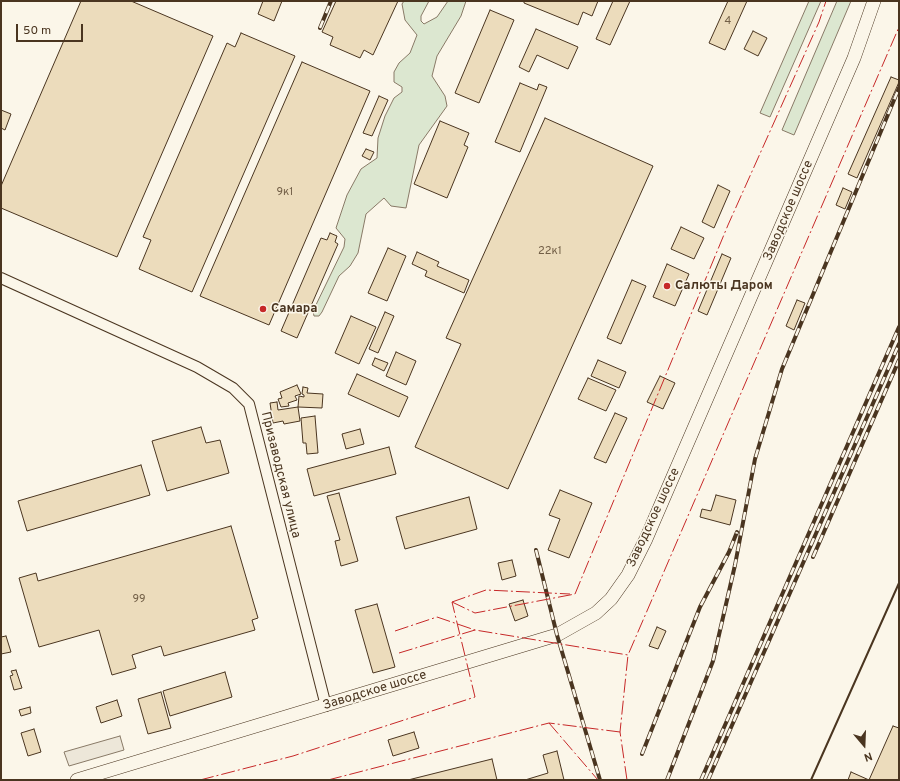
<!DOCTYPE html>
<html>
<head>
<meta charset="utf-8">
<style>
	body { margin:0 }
	#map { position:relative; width:900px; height:781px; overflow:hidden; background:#fbf6e9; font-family:Overpass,sans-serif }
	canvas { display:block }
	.frame { position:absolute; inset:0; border:2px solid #4a3520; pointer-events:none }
	.north { position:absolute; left:844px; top:725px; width:40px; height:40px; -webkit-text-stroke:3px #fbf6e9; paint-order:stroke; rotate:161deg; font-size:11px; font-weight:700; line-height:16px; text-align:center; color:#4a3520 }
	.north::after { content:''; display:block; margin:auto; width:14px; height:18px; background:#4a3520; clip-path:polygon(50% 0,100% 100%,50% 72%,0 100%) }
	.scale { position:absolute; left:16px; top:24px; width:67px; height:18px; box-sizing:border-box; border:2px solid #4a3520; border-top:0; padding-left:5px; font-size:12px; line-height:14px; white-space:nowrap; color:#4a3520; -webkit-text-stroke:3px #fbf6e9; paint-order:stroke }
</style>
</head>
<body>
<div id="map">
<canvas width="900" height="781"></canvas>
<div class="frame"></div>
<div class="north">N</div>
<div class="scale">50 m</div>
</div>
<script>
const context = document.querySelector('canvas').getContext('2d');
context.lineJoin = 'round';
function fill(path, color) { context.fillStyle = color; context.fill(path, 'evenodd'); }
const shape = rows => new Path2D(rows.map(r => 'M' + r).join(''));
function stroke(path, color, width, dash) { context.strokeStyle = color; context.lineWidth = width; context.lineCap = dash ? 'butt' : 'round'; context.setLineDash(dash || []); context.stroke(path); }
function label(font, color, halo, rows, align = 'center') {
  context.font = font + ' Overpass,sans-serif'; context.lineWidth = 3; context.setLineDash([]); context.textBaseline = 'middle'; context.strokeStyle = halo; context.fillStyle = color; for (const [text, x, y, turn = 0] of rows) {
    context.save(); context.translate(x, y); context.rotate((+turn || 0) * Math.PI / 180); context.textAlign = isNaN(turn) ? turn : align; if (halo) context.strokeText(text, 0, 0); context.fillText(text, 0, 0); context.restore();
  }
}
const green = shape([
	[404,1,429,1,421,16,421,21,424,24,437,17,448,1,466,1,461,16,437,56,432,76,445,96,447,106,419,145,406,208,391,206,384,198,366,214,358,253,350,266,339,276,322,312,319,316,314,316,313,311,344,247,345,239,336,228,347,195,361,169,377,158,378,138,385,116,394,98,402,92,402,87,394,82,394,72,399,63,410,53,417,35,405,20,402,4,404,1],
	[809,1,821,1,770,117,760,113,809,1],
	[837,1,851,1,794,135,782,130,837,1]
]);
fill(green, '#dce7d0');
stroke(green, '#887966', 1);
const parking = shape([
	[120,736,124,750,69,766,64,752,120,736]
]);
fill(parking, '#ede7d9');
stroke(parking, '#887966', 1);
const building = shape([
	[81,1,131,1,213,36,117,257,1,208,1,186,81,1],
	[263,1,282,1,274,21,258,14,263,1],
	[336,1,398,1,373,55,364,50,360,58,330,45,333,37,322,32,336,1],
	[524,1,598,1,592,16,583,12,578,25,524,3,524,1],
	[613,1,630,1,610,45,596,39,613,1],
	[728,1,747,1,725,50,709,43,728,1],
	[490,10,514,20,479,103,455,93,490,10],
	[536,29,578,47,568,69,537,55,529,72,519,67,536,29],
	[753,31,767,38,758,56,744,49,753,31],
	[241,33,295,56,192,292,139,269,151,240,143,237,227,43,235,47,241,33],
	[302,62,370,91,269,325,200,296,302,62],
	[891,77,899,80,899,82,857,178,848,174,891,77],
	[520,83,537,90,539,84,547,87,520,152,495,142,520,83],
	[379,96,388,100,372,136,363,133,379,96],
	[1,110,11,114,5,130,1,128,1,110],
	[545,118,653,166,508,489,415,447,461,344,446,338,545,118],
	[440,121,469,133,464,145,468,147,447,198,414,184,440,121],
	[366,149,374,152,370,160,362,156,366,149],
	[718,185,730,191,714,228,702,222,718,185],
	[843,188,852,192,845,209,836,205,843,188],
	[681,227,704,238,694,259,671,249,681,227],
	[330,233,337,236,335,242,338,244,297,338,281,331,321,238,327,240,330,233],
	[388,248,406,256,387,301,368,293,388,248],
	[417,252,439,262,437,266,469,280,464,293,425,276,427,271,412,264,417,252],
	[722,254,731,258,707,315,698,311,722,254],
	[667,264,689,274,675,306,653,297,667,264],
	[632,280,646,286,621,344,607,338,632,280],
	[797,300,805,303,794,330,786,326,797,300],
	[385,312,394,316,378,353,369,349,385,312],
	[351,316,376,327,359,364,335,353,351,316],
	[396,352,416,361,406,385,386,376,396,352],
	[375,358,388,363,384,371,372,365,375,358],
	[598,360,626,372,619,388,591,376,598,360],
	[357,374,408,397,399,417,348,394,357,374],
	[660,376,675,383,663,409,647,402,660,376],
	[588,378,616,390,606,411,578,399,588,378],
	[297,385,301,394,295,396,297,400,288,403,289,406,281,407,278,399,282,398,280,392,297,385],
	[303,387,308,388,307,393,323,394,322,408,298,407,299,396,304,397,304,395,302,394,303,387],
	[277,402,278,410,298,407,300,421,284,424,283,421,273,423,270,403,277,402],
	[615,413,627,418,606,463,594,458,615,413],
	[315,416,318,453,307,454,306,443,303,443,301,418,315,416],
	[201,427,206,443,220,440,229,473,167,491,152,441,201,427],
	[360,429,364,444,346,449,342,434,360,429],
	[389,447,396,474,314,496,307,469,389,447],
	[141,465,150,495,27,531,18,501,141,465],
	[560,490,592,503,569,558,548,550,560,519,549,515,560,490],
	[339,493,358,561,341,566,335,541,340,540,327,496,339,493],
	[716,495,736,500,730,525,700,517,702,509,711,511,716,495],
	[469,497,477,529,405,549,396,517,469,497],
	[231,526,258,618,252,620,255,630,164,656,161,646,132,655,136,668,112,675,99,630,39,647,19,578,36,573,38,581,231,526],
	[512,560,516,576,502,580,498,563,512,560],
	[523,600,528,616,515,621,509,604,523,600],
	[377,604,395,667,373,673,355,610,377,604],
	[657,627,666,631,658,649,649,646,657,627],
	[6,636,11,652,1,654,1,637,6,636],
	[16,670,22,688,14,690,10,676,13,675,11,671,16,670],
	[225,672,232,697,170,716,163,691,225,672],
	[161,692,171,728,148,734,138,699,161,692],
	[117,700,122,716,101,723,96,707,117,700],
	[30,707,31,713,21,716,19,710,30,707],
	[893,726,899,728,899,780,869,780,893,726],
	[34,729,41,752,28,756,21,733,34,729],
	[414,732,419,748,393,756,388,740,414,732],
	[557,751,564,780,525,780,548,773,543,755,557,751],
	[492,759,497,780,408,780,492,759],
	[851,772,869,780,848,780,851,772]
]);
fill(building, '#ecdcbc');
stroke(building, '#4a3520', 1);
const minor = shape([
	[1,278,197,367,233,388,249,404,326,706]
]);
const major = shape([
	[77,780,557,635,596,613,611,599,628,575,646,539,854,58,874,1]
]);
stroke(minor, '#4a3520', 12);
stroke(major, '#4a3520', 14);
stroke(minor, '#fbf6e9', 10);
stroke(major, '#fbf6e9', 13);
const rail = shape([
	[320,28,331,1],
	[536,550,557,635,600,780],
	[813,557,899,360],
	[642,754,700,607,729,552,737,532],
	[667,780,713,661,735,565,755,459,782,369,899,88],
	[701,780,899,327],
	[708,780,899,344]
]);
stroke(rail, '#4a3520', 4);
stroke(rail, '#fbf6e9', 2.5, [8]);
stroke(shape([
	[811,780,899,583]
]), '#4a3520', 2);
stroke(shape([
	[575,594,728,225,819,22,826,1],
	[452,602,475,613,575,594],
	[452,602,486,590,570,594],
	[395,631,437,617,475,630,628,655,899,27],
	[399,653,475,630],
	[549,723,598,780],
	[200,780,293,756,475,697,452,602],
	[328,780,549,723,620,732],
	[627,780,620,732,628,655]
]), '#c62828', 1, [14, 3, 2, 3]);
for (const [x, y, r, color] of [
	[667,286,4,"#c62828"],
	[263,309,4,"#c62828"]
]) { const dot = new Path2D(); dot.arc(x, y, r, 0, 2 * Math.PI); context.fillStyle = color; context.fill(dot); stroke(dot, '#fbf6e9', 1.5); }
label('11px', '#725f47', null, [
	["4",728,22],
	["9к1",285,193],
	["22к1",550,252],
	["99",139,600]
]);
label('13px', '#4a3520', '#fbf6e9', [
	["Заводское шоссе",789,211,-67],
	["Призаводская улица",280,475,76],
	["Заводское шоссе",654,518,-65],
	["Заводское шоссе",375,691,-17]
]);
label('bold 13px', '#4a3520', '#fbf6e9', [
	["Салюты Даром",675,286],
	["Самара",271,309]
], 'left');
</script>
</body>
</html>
